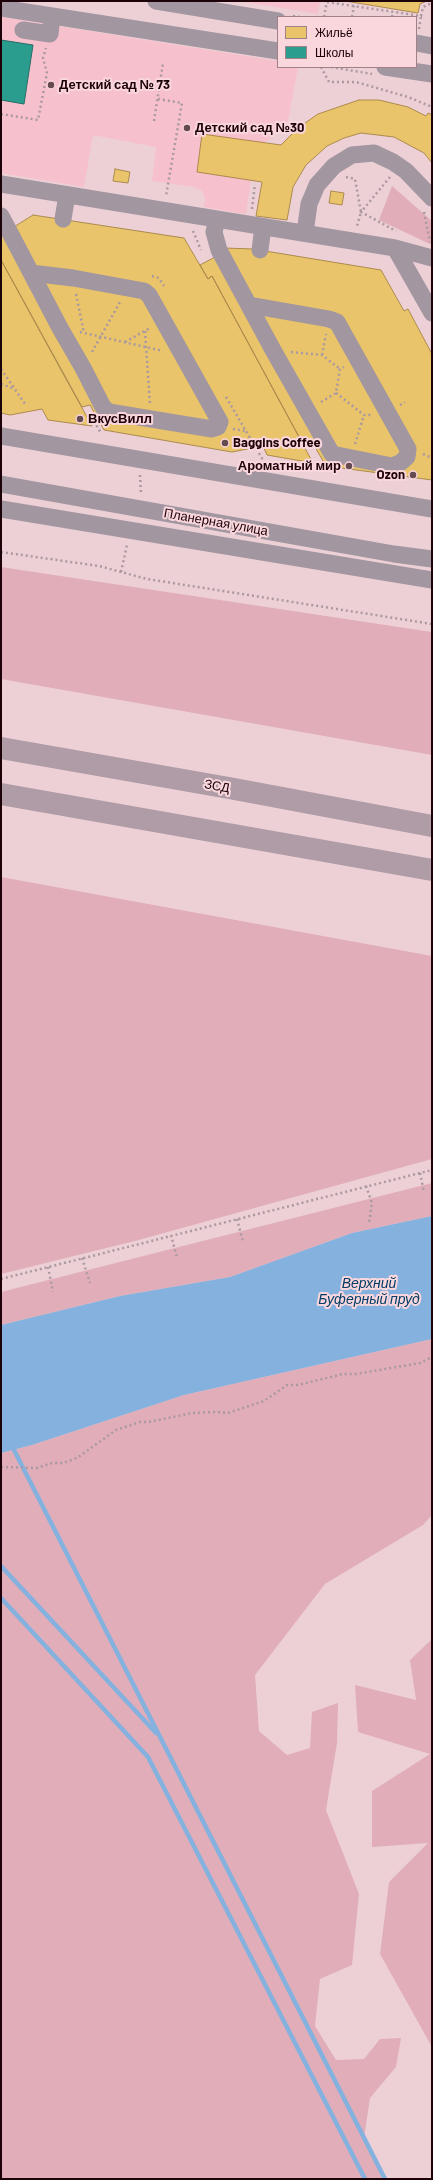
<!DOCTYPE html>
<html>
<head>
<meta charset="utf-8">
<style>
	body { margin:0 }
	#map { position:relative; width:433px; height:2180px; overflow:hidden; background:#edd0d6; font-family:Barlow,sans-serif }
	canvas { display:block }
	.frame { position:absolute; inset:0; border:2px solid #1c0208; pointer-events:none }
	.legend { position:absolute; left:277px; top:16px; width:140px; height:52px; box-sizing:border-box; background:#fad6dd; border:1px solid #a18188; margin:0; padding:5px 7px; list-style:none; font-size:12px; color:#1c0208 }
	.legend li { display:flex; align-items:center; gap:8px; height:20px }
	.legend b { width:20px; border:1px solid #a18188 }
</style>
</head>
<body>
<div id="map">
<canvas width="433" height="2180"></canvas>
<div class="frame"></div>
<ul class="legend">
<li><b style="height:11px;background:#e9c46a"></b>Жильё</li>
<li><b style="height:11px;background:#2a9d8f"></b>Школы</li>
</ul>
</div>
<script>
const context = document.querySelector('canvas').getContext('2d');
context.lineJoin = 'round';
function fill(path, color) { context.fillStyle = color; context.fill(path, 'evenodd'); }
const shape = rows => new Path2D(rows.map(r => 'M' + r).join(''));
function stroke(path, color, width, dash) { context.strokeStyle = color; context.lineWidth = width; context.lineCap = dash ? 'butt' : 'round'; context.setLineDash(dash || []); context.stroke(path); }
function label(font, color, halo, rows, align = 'center') {
  context.font = font + ' Barlow,sans-serif'; context.lineWidth = 4; context.setLineDash([]); context.textBaseline = 'middle'; context.strokeStyle = halo; context.fillStyle = color; for (const [text, x, y, turn = 0] of rows) {
    context.save(); context.translate(x, y); context.rotate((+turn || 0) * Math.PI / 180); context.textAlign = isNaN(turn) ? turn : align; if (halo) context.strokeText(text, 0, 0); context.fillText(text, 0, 0); context.restore();
  }
}
fill(shape([
	[239,1,320,1,318,14],
	[1,17,278,61,278,67,298,67,288,121,265,143,251,180,246,214,204,207,205,198,202,191,194,187,152,181,156,147,93,135,84,187,1,173]
]), '#f6c0cc');
fill(shape([
	[392,186,432,221,432,245,379,220],
	[1,567,432,632,432,755,1,679],
	[1,877,432,956,432,1159,135,1241,1,1274],
	[432,1183,432,1216,352,1233,230,1277,120,1296,1,1325,1,1292],
	[432,1339,432,1515,423,1525,325,1584,255,1675,259,1731,287,1755,310,1748,312,1712,338,1703,337,1743,326,1810,359,1894,352,1965,320,1979,315,2026,336,2060,364,2059,380,2039,401,2038,396,2067,370,2098,364,2138,383,2179,1,2179,1,1453,32,1445,184,1395],
	[432,1639,432,2047,380,1954,389,1882,428,1843,372,1847,372,1791,430,1754,358,1732,355,1685,416,1700,410,1660]
]), '#e1adb9');
fill(shape([
	[432,1216,432,1339,184,1395,32,1445,1,1453,1,1325,120,1296,230,1277,352,1233]
]), '#84b1de');
const homes = shape([
	[345,1,427,1,420,4,418,13,345,1],
	[359,100,379,100,408,107,426,116,428,113,432,115,432,163,424,153,394,137,361,133,344,138,327,146,306,165,293,187,287,220,256,216,262,182,197,172,202,134,281,145,298,128,318,114,359,100],
	[115,169,130,172,128,183,113,181,115,169],
	[331,191,344,193,342,205,329,203,331,191],
	[33,215,184,238,208,279,212,276,313,463,267,455,263,446,232,452,104,430,90,405,82,407,1,260,1,235,33,215],
	[224,248,253,249,381,270,404,311,408,309,432,354,432,480,326,466,312,442,304,446,212,276,208,279,200,265,215,257,224,248],
	[1,260,66,379,92,426,48,420,42,409,10,415,1,413,1,260]
]);
fill(homes, '#e9c46a');
stroke(homes, '#ac8a4d', 1);
const schools = shape([
	[1,40,33,45,24,104,1,100,1,40]
]);
fill(schools, '#2a9d8f');
stroke(schools, '#266e66', 1);
stroke(shape([
	[14,1450,385,2179],
	[1,1566,156,1733],
	[1,1598,148,1757,365,2179]
]), '#84b1de', 4.5);
stroke(shape([
	[327,2,421,16,423,7,432,3],
	[293,16,300,17],
	[324,17,327,1],
	[352,17,354,6],
	[392,17,393,12],
	[419,29,421,16],
	[321,67,329,82,356,82,408,97,432,107],
	[331,67,372,74],
	[158,99,182,103,166,196],
	[1,114,38,120,47,73,43,58,46,48],
	[154,121,163,63],
	[346,177,355,179,361,212,357,226],
	[390,177,361,212,396,231],
	[252,209,255,184],
	[424,212,430,242],
	[193,231,201,250],
	[152,276,159,278,164,286],
	[76,294,84,333],
	[145,331,150,404],
	[80,332,163,351],
	[125,342,150,328],
	[92,352,120,302],
	[291,352,322,355,340,369],
	[322,355,326,334],
	[1,369,25,404],
	[1,384,15,389],
	[336,393,364,415,372,415],
	[226,397,263,460],
	[321,402,336,393,340,369,344,367],
	[400,405,405,402],
	[94,421,101,433],
	[233,429,245,431],
	[355,444,364,415],
	[423,454,432,458],
	[140,475,141,494],
	[1,552,99,566,147,579,432,624],
	[121,572,127,545],
	[420,1173,424,1192],
	[366,1186,372,1203,369,1223],
	[237,1219,243,1242],
	[171,1235,177,1258],
	[82,1258,90,1283],
	[48,1267,53,1292],
	[1,1279,432,1170],
	[1,1467,37,1468,52,1463,63,1463,77,1458,116,1430,140,1422,149,1422,192,1413,217,1412,228,1413,264,1401,287,1385,298,1385,343,1374,356,1374,420,1363,432,1357]
]), '#aa99a0', 2.5, [2, 3]);
stroke(shape([
	[156,1,278,21],
	[1,8,278,51],
	[23,30,50,34,52,16],
	[416,43,432,46],
	[385,67,432,74],
	[1,184,395,248,432,258],
	[1,216,8,229,60,328,83,368,103,407,109,412,151,419,212,429,218,427,220,422,149,295,144,291,73,278,31,273],
	[63,219,67,195],
	[217,219,214,232,219,250,273,350,332,454,392,466,400,463,407,457,408,449,337,322,329,319,249,305],
	[305,233,309,204,317,185,334,166,352,155,374,153,393,162,406,171,432,198],
	[395,248,432,313],
	[260,250,263,227],
	[1,436,432,509],
	[1,484,394,554,432,559],
	[1,509,432,580]
]), '#a296a0', 17);
stroke(shape([
	[1,748,229,788,432,826],
	[1,794,432,870]
]), '#af9ca6', 22);
for (const [x, y, r, color] of [
	[51,85,4,"#654a50"],
	[187,128,4,"#654a50"],
	[80,419,4,"#654a50"],
	[225,443,4,"#654a50"],
	[349,466,4,"#654a50"],
	[413,475,4,"#654a50"]
]) { const dot = new Path2D(); dot.arc(x, y, r, 0, 2 * Math.PI); context.fillStyle = color; context.fill(dot); stroke(dot, '#fad6dd', 1.5); }
label('bold 13px', '#1c0208', '#fad6dd', [
	["Детский сад № 73",59,85],
	["Детский сад №30",195,128],
	["ВкусВилл",88,419],
	["Baggins Coffee",233,443],
	["Ароматный мир",341,466,"right"],
	["Ozon",405,475,"right"]
], 'left');
label('13px', '#1c0208', '#fad6dd', [
	["Планерная улица",216,522,10],
	["ЗСД",217,786,10]
]);
label('italic 14px', '#003d65', '#fad6dd', [
	["Верхний",369,1283],
	["Буферный пруд",369,1299]
]);
</script>
</body>
</html>
